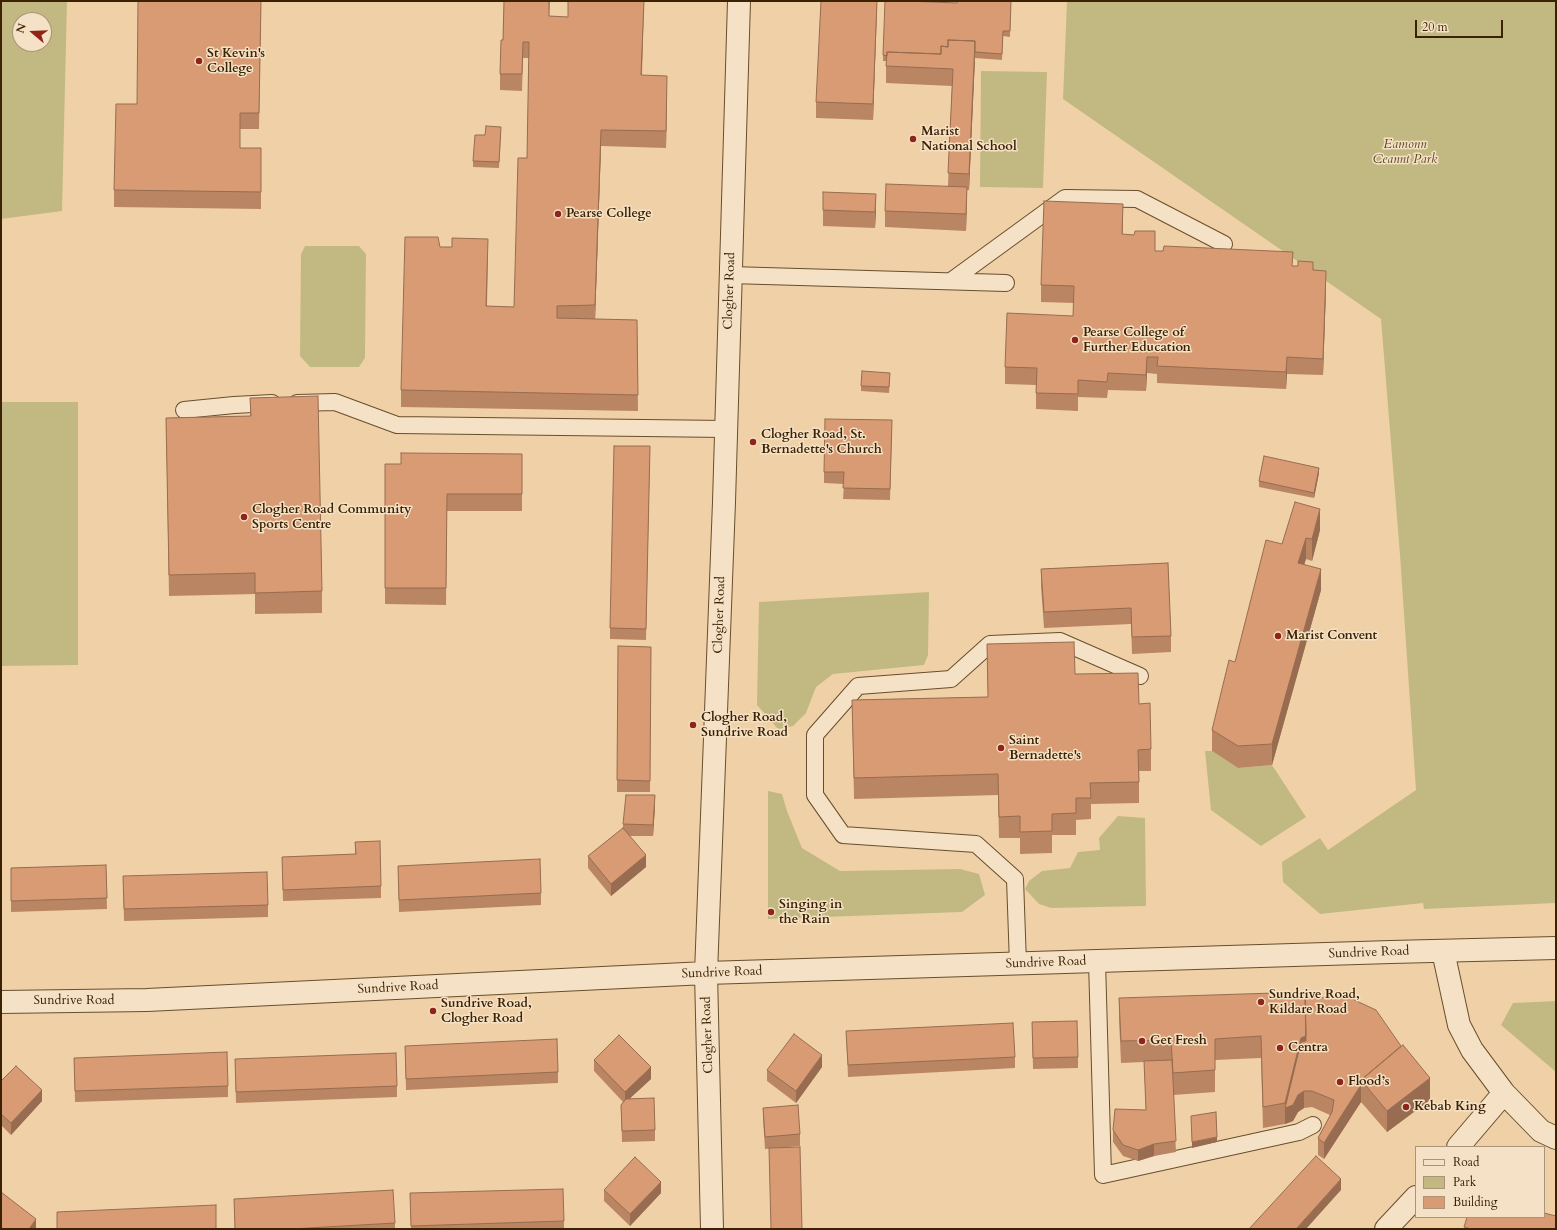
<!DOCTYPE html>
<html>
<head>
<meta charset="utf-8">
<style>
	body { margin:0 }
	#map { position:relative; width:1557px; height:1230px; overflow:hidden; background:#f0d1a7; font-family:Cardo,serif }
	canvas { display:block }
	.frame { position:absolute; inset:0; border:2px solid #3b2203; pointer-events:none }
	.legend { position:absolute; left:1415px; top:1146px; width:130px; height:72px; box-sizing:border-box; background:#f5e1c6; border:1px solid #ab9578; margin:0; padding:5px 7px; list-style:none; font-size:12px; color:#3b2203 }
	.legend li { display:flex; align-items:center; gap:8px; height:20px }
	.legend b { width:20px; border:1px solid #ab9578 }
	.north { position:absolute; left:12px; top:12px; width:40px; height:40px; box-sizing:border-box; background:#f5e1c6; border:1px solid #ab9578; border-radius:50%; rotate:289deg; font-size:11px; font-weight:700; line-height:16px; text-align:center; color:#3b2203 }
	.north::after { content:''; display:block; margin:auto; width:14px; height:18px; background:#8f2418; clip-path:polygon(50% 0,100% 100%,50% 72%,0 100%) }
	.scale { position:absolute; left:1415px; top:20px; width:88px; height:18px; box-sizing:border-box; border:2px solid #3b2203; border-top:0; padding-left:5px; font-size:12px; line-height:14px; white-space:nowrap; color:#3b2203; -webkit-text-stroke:3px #f5e1c6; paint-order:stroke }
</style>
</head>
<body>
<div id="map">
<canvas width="1557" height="1230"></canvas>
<div class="frame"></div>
<ul class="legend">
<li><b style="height:5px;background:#f5e1c6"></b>Road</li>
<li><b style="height:11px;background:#c2b982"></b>Park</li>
<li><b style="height:11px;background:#d89b73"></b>Building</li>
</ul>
<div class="north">N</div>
<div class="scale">20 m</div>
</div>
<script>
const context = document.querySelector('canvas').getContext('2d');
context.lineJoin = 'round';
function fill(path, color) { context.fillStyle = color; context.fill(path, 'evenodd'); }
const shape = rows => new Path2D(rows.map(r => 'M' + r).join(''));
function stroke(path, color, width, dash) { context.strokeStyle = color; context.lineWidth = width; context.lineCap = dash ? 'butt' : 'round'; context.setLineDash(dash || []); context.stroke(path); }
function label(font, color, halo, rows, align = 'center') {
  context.font = font + ' Cardo,serif'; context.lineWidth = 3; context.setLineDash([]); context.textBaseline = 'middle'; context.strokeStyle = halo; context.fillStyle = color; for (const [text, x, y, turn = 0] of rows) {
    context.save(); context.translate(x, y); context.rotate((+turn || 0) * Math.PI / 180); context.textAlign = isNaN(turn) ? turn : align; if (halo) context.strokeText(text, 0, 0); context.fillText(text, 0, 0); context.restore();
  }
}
fill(shape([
	[1,1,67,1,62,211,1,219],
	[20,20,44,20,44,44,20,44],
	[1067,1,1556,1,1556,903,1424,909,1423,903,1320,914,1283,882,1282,862,1320,838,1328,850,1416,790,1400,555,1381,319,1063,99],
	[981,71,1047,72,1043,188,980,187],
	[305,246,359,246,366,254,365,358,359,367,310,367,300,356,301,254],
	[1,402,78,402,78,665,1,666],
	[929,592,928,655,924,665,833,674,816,687,806,713,793,726,778,729,757,705,759,602],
	[1205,751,1212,751,1238,768,1272,765,1306,817,1261,846,1211,810],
	[768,791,782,794,787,811,802,848,840,871,960,869,979,874,985,895,962,912,768,919],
	[1118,816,1145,818,1146,906,1051,908,1039,904,1025,889,1029,881,1042,871,1070,868,1078,852,1100,850,1099,838],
	[1556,1001,1556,1072,1501,1025,1513,1003]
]), '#c2b982');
const service = shape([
	[730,275,1006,283],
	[951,281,1065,198,1137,199,1224,244],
	[297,403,335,402,397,425,726,429],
	[184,410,234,405,272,403],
	[1097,961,1103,1175,1299,1132,1313,1125],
	[1018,964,1015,879,976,844,843,835,815,795,815,735,858,686,951,679,990,644,1060,641,1140,676]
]);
const minor = shape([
	[1443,951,1459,1025,1472,1050,1504,1093,1541,1131,1556,1138],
	[1458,1147,1504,1093],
	[1386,1229,1416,1197]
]);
const tertiary = shape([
	[1,1002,147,1000,706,973,1391,952,1556,948],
	[712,1229,706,973,724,502,739,1]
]);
stroke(service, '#684e2c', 18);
stroke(minor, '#684e2c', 24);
stroke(tertiary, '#684e2c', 24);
stroke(service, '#f5e1c6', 16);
stroke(minor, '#f5e1c6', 22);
stroke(tertiary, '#f5e1c6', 22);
fill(shape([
	[261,1,259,129,240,129,240,148,261,148,261,209,114,207,114,190,137,104],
	[504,1,550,1,549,16,568,17,568,1,644,1,642,75,667,92,666,148,601,146,595,319,637,320,638,411,401,407,401,390,440,247,488,256,487,306,514,307,527,158,529,58,523,58,522,91,500,90,500,74,503,40],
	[877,1,873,120,816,118,816,102],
	[1011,1,1010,37,1003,36,1002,60,975,58,969,190,967,190,966,231,885,227,885,211,948,186,952,86,886,83,886,61,883,61,883,55,957,3],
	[501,133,499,168,473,167,473,161,485,135],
	[823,210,876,210,875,228,823,226],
	[1123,220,1122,234,1155,251,1293,266,1313,270,1326,288,1323,375,1287,374,1286,389,1157,383,1157,374,1147,373,1146,391,1108,390,1107,398,1078,397,1078,411,1036,409,1036,385,1005,384,1005,367,1073,316,1074,303,1041,302,1041,285],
	[890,379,889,393,861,391,861,386],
	[250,398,322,591,322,613,255,614,255,594,169,596,166,418,250,416],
	[892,431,890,500,843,499,844,484,824,483,824,472],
	[650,446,646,640,610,639,610,628],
	[522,454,522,511,447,511,446,605,385,604,385,464,401,464],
	[1319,473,1314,498,1259,487,1259,481],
	[1320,530,1312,561,1306,559,1304,564,1321,590,1272,765,1238,768,1212,751,1212,730,1235,662,1282,544],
	[1168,563,1171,636,1171,652,1132,654,1131,624,1044,628,1041,586,1041,569],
	[987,644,1075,674,1139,704,1151,749,1151,771,1139,771,1139,803,1091,804,1091,819,1076,820,1076,835,1052,835,1052,853,1020,854,1020,838,999,838,998,795,854,799,852,700,988,697],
	[618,646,651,647,650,792,617,792],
	[655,806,653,836,630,836,646,867,611,896,588,868,588,856,623,828,623,824],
	[355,842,381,886,381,898,283,901,282,857,355,854],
	[106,865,107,909,11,912,11,868],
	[398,866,541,893,541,905,399,912],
	[123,876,268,905,268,917,124,921],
	[1305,997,1430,1100,1387,1132,1361,1102,1324,1159,1318,1155,1318,1138,1330,1115,1312,1107,1304,1108,1298,1112,1293,1121,1285,1124,1263,1128,1261,1058,1215,1060,1215,1092,1173,1095,1176,1152,1154,1156,1138,1161,1123,1156,1113,1142,1113,1130,1146,1110,1144,1062,1121,1063,1119,1019,1119,998],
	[1032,1022,1078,1057,1078,1068,1033,1069],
	[846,1031,1015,1057,1015,1068,848,1077],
	[405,1046,558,1072,558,1083,406,1090],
	[74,1058,228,1086,228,1097,75,1102],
	[235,1059,397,1086,397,1097,236,1103],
	[594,1060,651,1079,630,1098,655,1130,655,1141,622,1142,621,1105,623,1102,594,1071],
	[822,1067,796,1103,767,1081,767,1070],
	[1,1081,42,1101,11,1135,1,1125],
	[763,1108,800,1134,800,1146,765,1149,763,1119],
	[604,1190,661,1193,630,1226,604,1201],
	[410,1193,564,1221,564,1229,411,1229],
	[234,1199,395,1223,395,1229,235,1229]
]), '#ba8563');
fill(shape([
	[644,1,641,91,641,75],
	[877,1,877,9,873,120,873,104],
	[975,41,975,58,969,190,969,174],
	[667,76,667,92,666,148,666,131],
	[601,130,601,146,595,322,595,305],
	[967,187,967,203,966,231,966,214],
	[876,194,876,210,875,228,875,212],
	[1123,204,1123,220,1122,251,1122,234],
	[1326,271,1326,288,1323,375,1323,359],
	[1147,357,1147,373,1146,391,1146,375],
	[1287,357,1287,374,1286,389,1286,372],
	[1319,468,1319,473,1314,498,1314,493],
	[1320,509,1320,530,1312,561,1312,539],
	[1306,538,1306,559,1298,584,1298,563],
	[1321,569,1321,590,1272,765,1272,744],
	[655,795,655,806,653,836,653,825],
	[646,855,646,867,611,896,611,884],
	[1306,1036,1306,1057,1298,1095,1304,1091,1304,1108,1298,1112,1293,1121,1285,1124,1285,1103,1301,1038],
	[822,1055,822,1067,796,1103,796,1091],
	[651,1067,651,1079,625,1103,625,1092],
	[1430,1078,1430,1100,1387,1132,1387,1111],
	[1361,1085,1361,1102,1324,1159,1324,1143],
	[42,1090,42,1101,11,1135,11,1123],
	[1217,1137,1217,1142,1192,1148,1192,1142],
	[1154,1144,1154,1156,1138,1161,1138,1150],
	[1341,1179,1341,1190,1306,1229,1296,1229],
	[661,1182,661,1193,630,1226,630,1214],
	[36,1219,36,1229,29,1229]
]), '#976c50');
const building = shape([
	[138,1,261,1,259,113,240,113,240,148,261,148,261,192,114,190,116,104,137,104,138,1],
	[504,1,549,1,549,16,568,17,568,1,644,1,641,75,667,76,666,131,601,130,595,305,557,306,557,318,637,320,638,395,401,390,405,237,438,237,440,247,452,247,452,238,488,239,486,306,514,307,518,158,527,158,529,42,523,42,522,74,500,74,501,40,503,40,504,1],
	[821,1,877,1,873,104,816,102,821,1],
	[885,1,907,1,957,3,957,1,1011,1,1010,31,1003,31,1002,54,975,52,975,41,948,40,948,47,941,46,941,54,887,52,887,56,883,55,885,1],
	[948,40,975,41,969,174,948,173,953,69,886,66,887,52,941,54,941,46,948,47,948,40],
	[486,126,501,127,499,162,473,161,475,135,485,135,486,126],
	[886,184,967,187,966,214,885,211,886,184],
	[823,192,876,194,875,212,823,210,823,192],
	[1044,201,1123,204,1122,234,1134,235,1135,231,1155,231,1155,251,1163,251,1164,246,1293,252,1292,266,1298,266,1298,261,1313,262,1313,270,1326,271,1323,359,1287,357,1286,372,1157,366,1158,357,1147,357,1146,375,1108,373,1107,382,1078,380,1078,394,1036,393,1037,368,1005,367,1007,313,1073,316,1074,286,1041,285,1044,201],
	[862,371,890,373,889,387,861,386,862,371],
	[318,396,322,591,255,593,255,573,169,575,166,418,251,416,250,398,318,396],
	[825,419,892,420,890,489,843,488,844,472,824,472,825,419],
	[614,446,650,446,646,629,610,628,614,446],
	[401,453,522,454,522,494,447,494,446,588,385,588,385,464,401,464,401,453],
	[1264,456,1319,468,1314,493,1259,481,1264,456],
	[1295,502,1320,509,1312,539,1306,538,1298,563,1321,569,1272,744,1238,746,1212,730,1229,660,1235,662,1266,540,1282,544,1295,502],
	[1168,563,1171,636,1132,637,1131,608,1044,612,1041,569,1168,563],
	[1074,642,1075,674,1138,673,1139,704,1150,703,1151,749,1138,750,1139,782,1090,783,1091,798,1076,798,1076,813,1052,814,1052,831,1020,832,1020,816,999,817,998,774,854,778,852,700,988,697,987,644,1074,642],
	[618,646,651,647,650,781,617,780,618,646],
	[626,795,655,795,653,825,623,824,626,795],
	[623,828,646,855,611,884,588,856,623,828],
	[380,841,381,886,283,890,282,857,356,854,355,842,380,841],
	[540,859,541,893,399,900,398,866,540,859],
	[106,865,107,898,11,901,11,868,106,865],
	[267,872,268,905,124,909,123,876,267,872],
	[1305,992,1306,1036,1301,1038,1285,1103,1263,1107,1261,1036,1215,1039,1215,1070,1173,1073,1171,1040,1121,1041,1119,998,1305,992],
	[1305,997,1350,998,1376,1010,1401,1046,1361,1080,1361,1085,1324,1143,1318,1138,1332,1112,1334,1100,1312,1091,1304,1091,1298,1095,1293,1105,1285,1108,1301,1042,1306,1041,1305,997],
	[1077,1021,1078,1057,1033,1058,1032,1022,1077,1021],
	[1013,1023,1015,1057,848,1065,846,1031,1013,1023],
	[794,1034,822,1055,796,1091,767,1070,794,1034],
	[619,1035,651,1067,625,1092,594,1060,619,1035],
	[557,1039,558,1072,406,1079,405,1046,557,1039],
	[1403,1045,1430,1078,1387,1111,1361,1080,1403,1045],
	[227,1052,228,1086,75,1091,74,1058,227,1052],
	[396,1053,397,1086,236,1092,235,1059,396,1053],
	[1172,1060,1176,1141,1154,1144,1138,1150,1123,1145,1113,1130,1115,1109,1146,1110,1144,1061,1172,1060],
	[16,1066,42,1090,11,1123,1,1114,1,1081,16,1066],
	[654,1098,655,1130,622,1131,621,1105,626,1099,654,1098],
	[798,1105,800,1134,765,1137,763,1108,798,1105],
	[1216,1112,1217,1137,1192,1142,1191,1116,1216,1112],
	[800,1147,802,1229,771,1229,769,1148,800,1147],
	[1316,1156,1341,1179,1296,1229,1249,1229,1316,1156],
	[635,1157,661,1182,630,1214,604,1190,635,1157],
	[563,1189,564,1221,411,1226,410,1193,563,1189],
	[393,1190,395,1223,291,1229,235,1229,234,1199,393,1190],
	[1,1192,36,1219,29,1229,1,1229,1,1192],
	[216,1205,216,1229,57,1229,57,1212,216,1205],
	[1544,1213,1556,1216,1556,1229,1471,1229,1464,1227,1467,1217,1544,1217,1544,1213]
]);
fill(building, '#d89b73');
stroke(building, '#976c50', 1);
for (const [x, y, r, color] of [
	[199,61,4,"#8f2418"],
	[913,139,4,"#8f2418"],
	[558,214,4,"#8f2418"],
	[1075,340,4,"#8f2418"],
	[753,442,4,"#8f2418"],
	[244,517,4,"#8f2418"],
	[1278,636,4,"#8f2418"],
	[693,725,4,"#8f2418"],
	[1001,748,4,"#8f2418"],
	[771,912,4,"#8f2418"],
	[1261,1002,4,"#8f2418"],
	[433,1011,4,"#8f2418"],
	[1142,1041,4,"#8f2418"],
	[1280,1048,4,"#8f2418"],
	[1340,1082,4,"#8f2418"],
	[1406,1107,4,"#8f2418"]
]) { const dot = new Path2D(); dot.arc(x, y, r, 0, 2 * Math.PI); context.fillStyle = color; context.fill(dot); stroke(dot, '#f5e1c6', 1.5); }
label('bold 13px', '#3b2203', '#f5e1c6', [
	["St Kevin's",207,54],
	["College",207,69],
	["Marist",921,132],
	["National School",921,147],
	["Pearse College",566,214],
	["Pearse College of",1083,333],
	["Further Education",1083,348],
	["Clogher Road, St.",761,435],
	["Bernadette's Church",761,450],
	["Clogher Road Community",252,510],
	["Sports Centre",252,525],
	["Marist Convent",1286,636],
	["Clogher Road,",701,718],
	["Sundrive Road",701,733],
	["Saint",1009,741],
	["Bernadette's",1009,756],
	["Singing in",779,905],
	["the Rain",779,920],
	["Sundrive Road,",1269,995],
	["Kildare Road",1269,1010],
	["Sundrive Road,",441,1004],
	["Clogher Road",441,1019],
	["Get Fresh",1150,1041],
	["Centra",1288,1048],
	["Flood’s",1348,1082],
	["Kebab King",1414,1107]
], 'left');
label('italic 13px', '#5d4823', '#f5e1c6', [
	["Eamonn",1405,145],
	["Ceannt Park",1405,160]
]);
label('13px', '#3b2203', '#f5e1c6', [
	["Clogher Road",730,291,-88],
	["Clogher Road",720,615,-88],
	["Sundrive Road",1369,953,-2],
	["Sundrive Road",1046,963,-2],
	["Sundrive Road",722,973,-2],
	["Sundrive Road",398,988,-3],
	["Sundrive Road",74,1001],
	["Clogher Road",708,1035,-92]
]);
</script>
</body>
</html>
